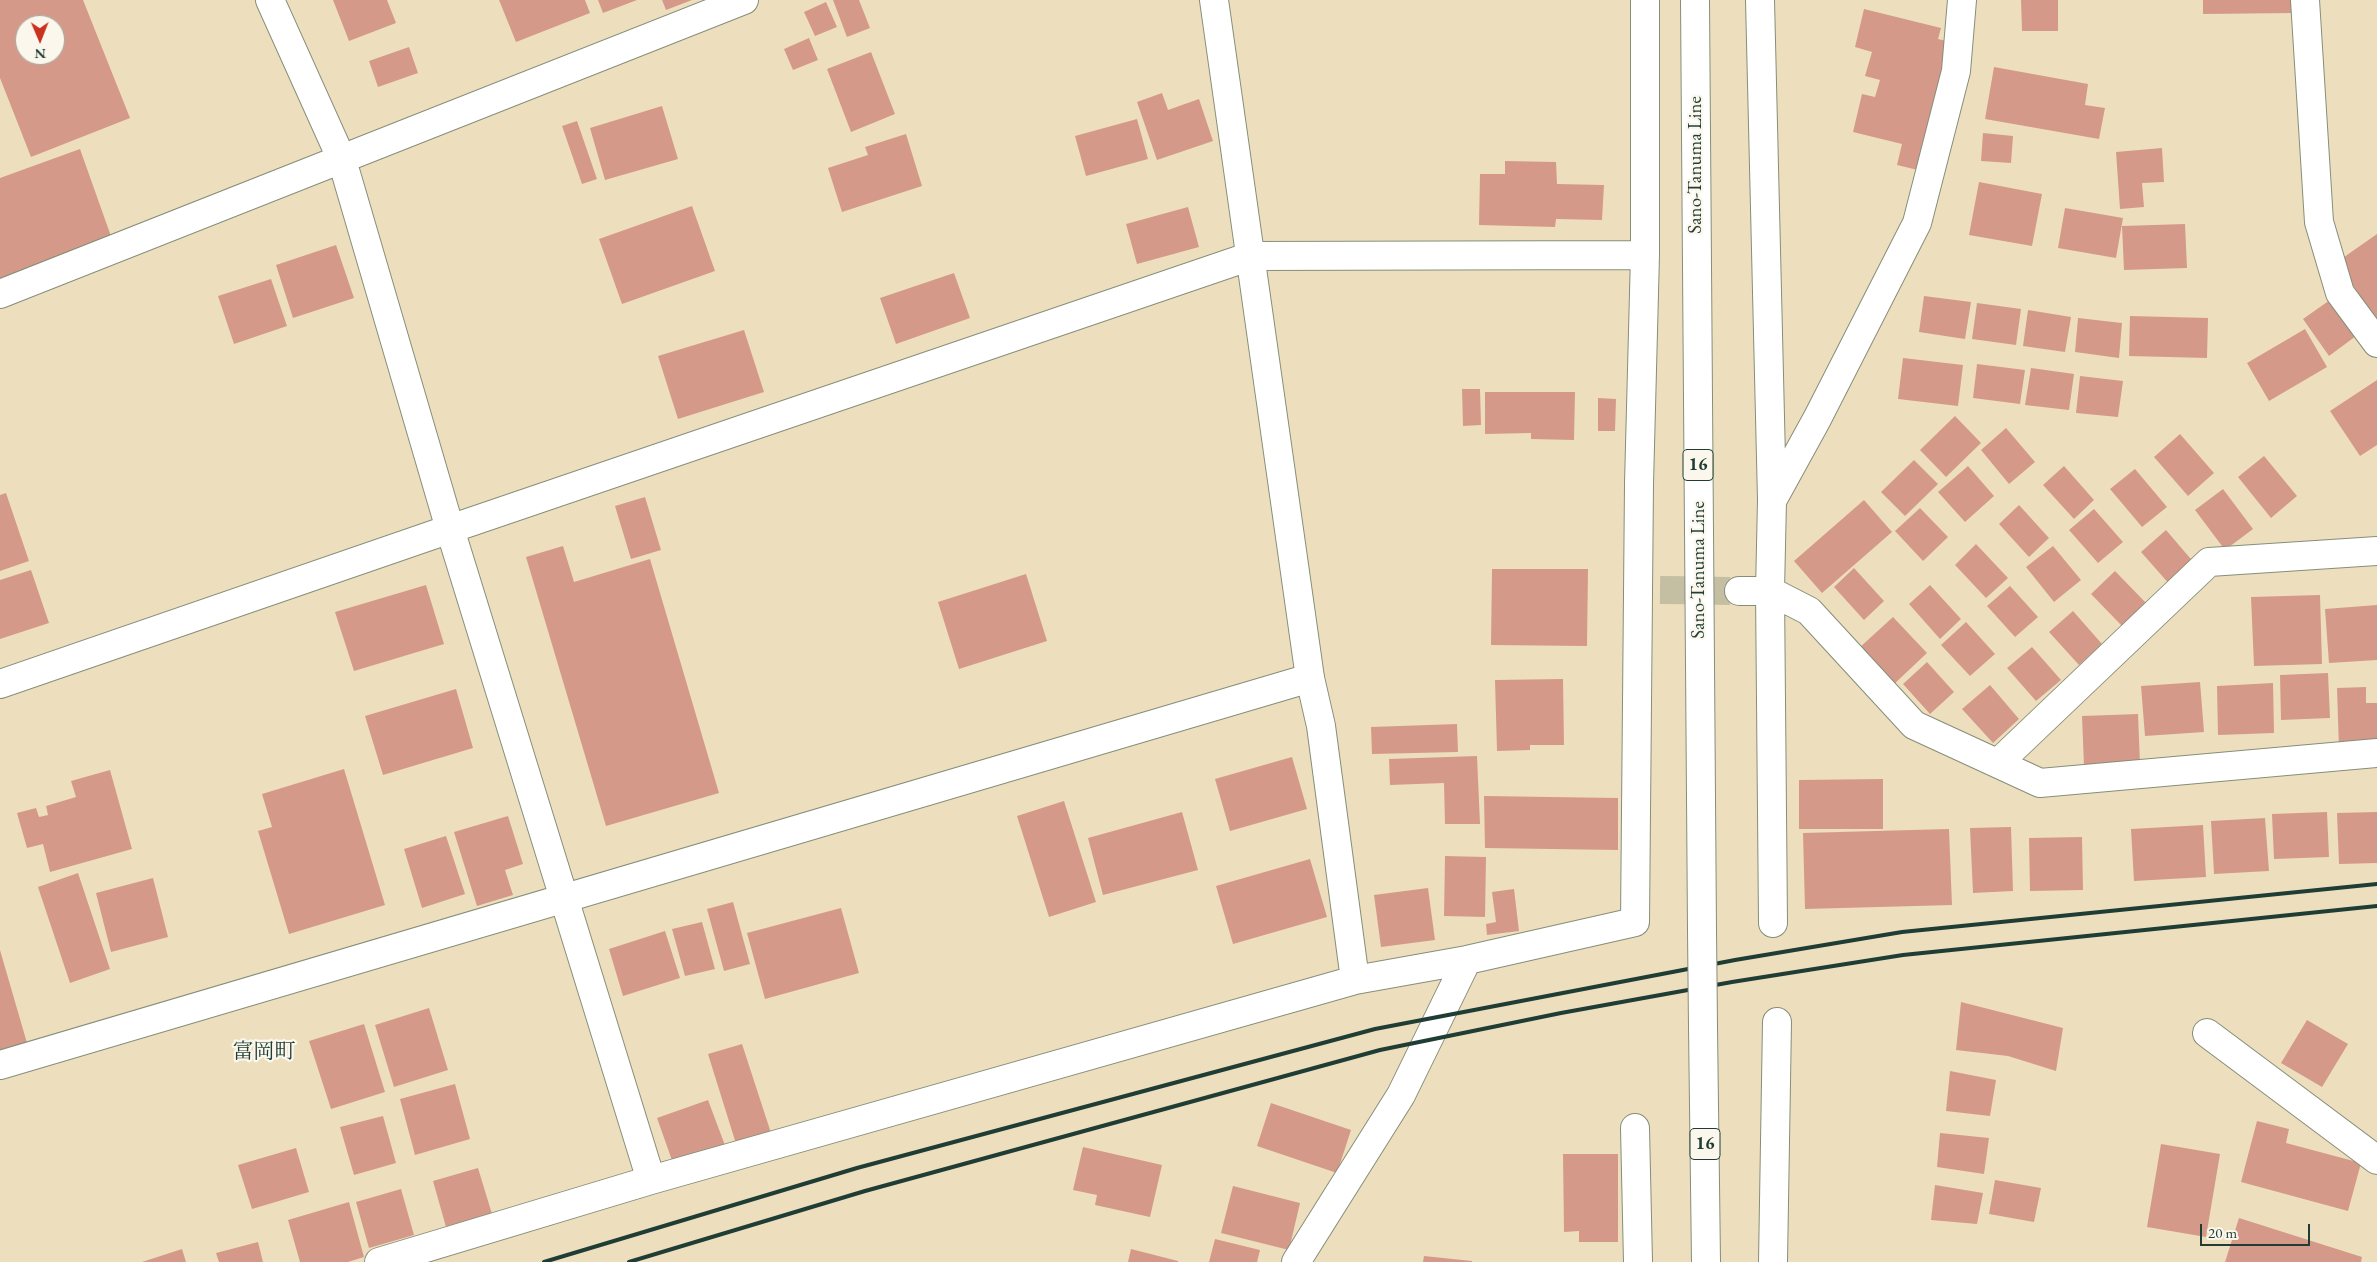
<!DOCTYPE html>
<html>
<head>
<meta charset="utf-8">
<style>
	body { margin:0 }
	#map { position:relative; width:2377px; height:1262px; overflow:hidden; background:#eddfbe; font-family:"EB Garamond",serif }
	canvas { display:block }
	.north { position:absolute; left:15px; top:15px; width:50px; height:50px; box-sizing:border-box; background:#fbf7ec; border:1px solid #a3ada2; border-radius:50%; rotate:179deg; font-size:14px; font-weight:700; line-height:20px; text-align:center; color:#1f3d34 }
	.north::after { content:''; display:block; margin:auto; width:18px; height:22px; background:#c8321e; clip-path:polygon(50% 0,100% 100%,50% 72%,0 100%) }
	.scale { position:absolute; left:2200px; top:1224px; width:110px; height:22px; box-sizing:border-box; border:2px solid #1f3d34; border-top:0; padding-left:6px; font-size:15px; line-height:18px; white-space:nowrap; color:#1f3d34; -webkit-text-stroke:4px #fbf7ec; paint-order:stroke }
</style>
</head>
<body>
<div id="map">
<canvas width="2377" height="1262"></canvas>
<div class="north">N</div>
<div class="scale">20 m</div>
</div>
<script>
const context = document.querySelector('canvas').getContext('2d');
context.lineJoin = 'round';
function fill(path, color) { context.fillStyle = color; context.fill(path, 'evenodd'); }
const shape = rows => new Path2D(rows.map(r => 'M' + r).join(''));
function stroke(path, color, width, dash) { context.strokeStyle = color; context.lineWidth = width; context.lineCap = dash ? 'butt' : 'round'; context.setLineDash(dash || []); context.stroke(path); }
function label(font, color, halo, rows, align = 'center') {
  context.font = font + ' "EB Garamond","Noto Serif JP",serif'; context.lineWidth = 4.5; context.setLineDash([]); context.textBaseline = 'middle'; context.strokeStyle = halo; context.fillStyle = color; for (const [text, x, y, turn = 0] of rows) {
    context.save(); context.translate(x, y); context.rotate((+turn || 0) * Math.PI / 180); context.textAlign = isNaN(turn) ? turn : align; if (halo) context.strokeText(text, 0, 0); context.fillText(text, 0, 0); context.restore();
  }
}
fill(shape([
	[0,0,83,0,130,118,31,157,0,78],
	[25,25,55,25,55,55,25,55],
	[333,0,387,0,396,23,349,41],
	[499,0,585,0,590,13,516,42],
	[598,0,637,0,603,13],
	[662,0,692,0,666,10],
	[833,0,859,0,870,28,847,37],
	[2021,0,2058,0,2058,31,2022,31],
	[2203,0,2293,0,2294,13,2203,14],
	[826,2,837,27,815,36,804,12],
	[1864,9,1941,28,1938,39,1955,43,1922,171,1897,165,1902,144,1853,132,1862,94,1875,97,1880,80,1865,76,1872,52,1855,47],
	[809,38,818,60,793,70,784,49],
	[409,47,418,73,378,87,369,61],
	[871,52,895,114,851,132,827,69],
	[1994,67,2088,84,2085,105,2105,108,2099,139,1985,119],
	[1162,93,1168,110,1199,99,1213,141,1157,160,1137,102],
	[662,106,678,159,605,180,590,128],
	[1137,119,1148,159,1086,176,1075,136],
	[577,121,597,179,582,184,562,126],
	[1983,133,2013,136,2011,163,1981,161],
	[906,134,922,186,842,212,828,168,868,155,865,147],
	[2162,148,2164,182,2142,183,2144,207,2120,209,2116,152],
	[80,149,112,239,0,280,0,178],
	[1505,161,1556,162,1557,184,1604,185,1602,220,1556,219,1555,227,1479,225,1480,174,1505,174],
	[1979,182,2042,194,2032,246,1969,235],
	[692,206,715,271,622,304,599,239],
	[1188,207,1199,247,1137,264,1126,224],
	[2065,208,2123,218,2116,258,2058,248],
	[2185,224,2187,268,2124,270,2122,226],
	[2377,234,2377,320,2337,262],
	[336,245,354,298,293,318,276,265],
	[954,273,970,318,896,344,880,298],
	[271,279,287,326,234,344,218,296],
	[1924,296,1971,302,1965,339,1919,332],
	[2330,300,2356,336,2329,356,2303,319],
	[1977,303,2021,309,2016,345,1972,339],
	[2028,310,2071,317,2065,352,2023,346],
	[2130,316,2208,318,2207,358,2129,356],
	[2078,318,2122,323,2119,358,2075,352],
	[2305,329,2327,367,2269,401,2247,363],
	[744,330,764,392,678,419,658,356],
	[1903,358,1963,365,1958,406,1898,399],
	[1977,364,2025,370,2020,404,1973,398],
	[2031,368,2074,374,2069,410,2025,405],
	[2080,376,2123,381,2118,417,2076,413],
	[2377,380,2377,445,2360,456,2330,411],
	[1462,389,1480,389,1481,425,1463,426],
	[1485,392,1575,392,1574,440,1531,439,1531,433,1485,434],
	[1598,398,1616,399,1615,431,1598,431],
	[1955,416,1981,443,1946,477,1920,450],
	[2006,428,2035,462,2009,484,1981,450],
	[2180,434,2214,473,2188,496,2154,457],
	[2264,456,2297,496,2271,518,2238,477],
	[1914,460,1938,484,1905,516,1881,492],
	[1968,466,1994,496,1965,522,1938,492],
	[2064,466,2094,500,2074,519,2043,485],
	[2135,469,2167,507,2142,527,2110,489],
	[2223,489,2253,529,2225,550,2195,510],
	[6,493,29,561,0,571,0,495],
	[645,497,661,550,631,559,615,506],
	[1864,500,1892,532,1822,593,1794,561],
	[2019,505,2049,538,2029,557,1999,524],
	[1920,508,1948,537,1923,561,1895,531],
	[2094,509,2123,542,2098,563,2069,530],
	[2166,530,2196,565,2171,586,2141,552],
	[1976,544,2008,578,1986,598,1955,565],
	[563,546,574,582,650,559,719,793,606,826,526,557],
	[2053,546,2081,580,2054,602,2026,567],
	[1854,568,1884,601,1864,620,1834,587],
	[1492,569,1588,569,1587,646,1491,645],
	[31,570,49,623,0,639,0,580],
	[2115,571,2147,604,2123,627,2091,594],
	[1026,574,1047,641,959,669,938,602],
	[426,585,444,644,354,671,335,612],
	[1930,585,1961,619,1940,639,1909,604],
	[2010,586,2038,617,2015,637,1987,606],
	[2320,595,2322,664,2254,666,2251,597],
	[2377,605,2377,660,2329,663,2325,609],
	[2073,611,2102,644,2079,665,2049,632],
	[1893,617,1927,653,1892,686,1858,649],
	[1966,622,1995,654,1970,676,1941,645],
	[2032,647,2061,680,2036,701,2007,668],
	[1927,662,1954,692,1930,714,1903,684],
	[2328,673,2330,718,2281,720,2280,675],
	[1563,679,1564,745,1530,745,1530,750,1497,751,1495,680],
	[2200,682,2204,732,2145,736,2141,686],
	[2273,683,2274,733,2218,735,2217,686],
	[1990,685,2019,719,1993,743,1962,709],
	[2366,687,2366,703,2377,703,2377,747,2339,749,2337,688],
	[456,689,473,748,383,775,365,716],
	[2138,714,2140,764,2084,766,2082,716],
	[1457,724,1458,752,1372,754,1371,727],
	[1477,756,1480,824,1445,824,1444,783,1390,785,1389,759],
	[1292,757,1307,809,1230,831,1215,779],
	[344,769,385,905,289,934,258,831,272,827,262,794],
	[110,770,132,849,50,872,43,844,27,848,17,813,36,808,39,817,48,815,46,806,76,797,71,781],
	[1883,779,1883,829,1799,829,1799,780],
	[1484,796,1618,798,1618,850,1485,848],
	[1064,801,1096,902,1049,917,1017,816],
	[1182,812,1198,870,1103,895,1088,838],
	[2327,812,2329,857,2274,859,2272,814],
	[2377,812,2377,863,2339,864,2337,813],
	[508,816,523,864,505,870,513,895,477,906,454,832],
	[2265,818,2269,871,2214,874,2211,821],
	[2203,825,2206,877,2134,881,2131,829],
	[2011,827,2013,891,1973,893,1970,828],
	[1949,829,1952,905,1805,909,1803,833],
	[446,836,465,894,422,908,404,849],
	[2082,837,2083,890,2030,891,2029,838],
	[1445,856,1486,857,1485,917,1444,916],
	[1310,859,1327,917,1233,944,1216,886],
	[78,873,110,969,70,983,38,887],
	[153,878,168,937,111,952,96,893],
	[1428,888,1435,940,1381,947,1374,895],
	[1514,889,1519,931,1487,935,1486,924,1496,922,1492,892],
	[733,902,750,964,724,971,707,909],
	[841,908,859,973,765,999,747,933],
	[702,922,715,969,685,976,672,929],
	[665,931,680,978,623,996,609,949],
	[0,950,27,1043,0,1050],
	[1961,1002,2063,1028,2056,1071,2008,1056,1956,1050],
	[429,1008,448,1070,394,1087,375,1025],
	[2307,1020,2348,1044,2322,1087,2281,1063],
	[364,1024,385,1092,331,1109,309,1041],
	[742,1044,772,1136,737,1147,708,1054],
	[1950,1071,1996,1080,1990,1116,1946,1111],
	[455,1084,470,1139,415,1155,400,1099],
	[708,1100,726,1148,674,1166,657,1118],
	[1271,1103,1351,1130,1337,1173,1257,1146],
	[383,1116,396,1163,354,1175,340,1127],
	[2257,1121,2289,1129,2286,1143,2361,1163,2348,1211,2241,1182],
	[1940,1133,1989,1138,1984,1174,1937,1167],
	[2161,1144,2220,1154,2206,1237,2147,1227],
	[1083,1147,1162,1165,1150,1217,1095,1205,1097,1195,1073,1190],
	[296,1148,309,1192,252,1209,238,1165],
	[1563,1154,1618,1154,1618,1242,1579,1242,1579,1231,1564,1232],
	[478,1168,492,1214,446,1227,433,1181],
	[1995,1180,2041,1188,2034,1222,1989,1214],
	[1935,1185,1983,1193,1977,1224,1931,1220],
	[1233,1186,1300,1203,1289,1250,1221,1233],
	[401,1189,414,1235,369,1248,356,1202],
	[349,1202,364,1257,348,1262,300,1262,288,1220],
	[2239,1218,2362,1257,2361,1262,2225,1262],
	[1215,1239,1260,1250,1257,1262,1209,1262],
	[258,1242,263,1262,219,1262,216,1253],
	[182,1249,186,1262,142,1262],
	[1131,1249,1178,1261,1178,1262,1128,1262],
	[1424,1256,1472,1261,1472,1262,1423,1262]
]), '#d5998a');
stroke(shape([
	[1660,590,1739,591]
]), '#c4bfa2', 28, [28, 14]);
const minor = shape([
	[270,0,342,160,450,529,651,1180],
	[1214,0,1310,678,1321,726,1355,980],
	[1760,0,1772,500,1770,591,1773,923],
	[2305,0,2319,222,2340,293,2377,343],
	[0,294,744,0],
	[1773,499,1817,419,1917,223,1956,71,1962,0],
	[450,529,1251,256,1645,255],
	[1739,591,1770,591,1809,611,1914,725,2040,783,2377,753],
	[1998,763,2209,562,2377,551],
	[2207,1033,2377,1160],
	[1635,1128,1638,1262],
	[379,1262,651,1180,1355,980,1467,960,1635,922,1639,484,1645,255,1645,0],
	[1296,1262,1401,1095,1467,960],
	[1773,1262,1777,1022]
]);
const tertiary = shape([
	[0,684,450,529],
	[0,1065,1310,678]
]);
const primary = shape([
	[1695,0,1702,930],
	[1703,1027,1706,1262]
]);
stroke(minor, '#868e79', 30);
stroke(tertiary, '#868e79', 30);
stroke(primary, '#868e79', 30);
stroke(minor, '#fff', 28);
stroke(tertiary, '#fff', 28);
stroke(primary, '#fff', 28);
stroke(shape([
	[544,1262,857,1168,1375,1029,1735,960,1902,932,2377,884],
	[629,1262,865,1191,1380,1050,1561,1013,1732,982,1903,955,2377,906]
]), '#1f3d34', 4);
const primaryBridge = shape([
	[1702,930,1703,1027]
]);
stroke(primaryBridge, '#868e79', 30, []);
stroke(primaryBridge, '#fff', 28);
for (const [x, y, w] of [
	[1698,465,30],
	[1705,1144,30]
]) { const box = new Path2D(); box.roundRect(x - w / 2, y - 15.5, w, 31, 4); context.fillStyle = '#fbf7ec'; context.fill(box); stroke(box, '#1f3d34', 1); }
label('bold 18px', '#1f3d34', null, [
	["16",1698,465],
	["16",1705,1144]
]);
label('19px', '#1f3d34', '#fbf7ec', [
	["Sano-Tanuma Line",1696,165,-90],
	["Sano-Tanuma Line",1699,570,-90]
]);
label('21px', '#1f3d34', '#fbf7ec', [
	["富岡町",264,1052]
]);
</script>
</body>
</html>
